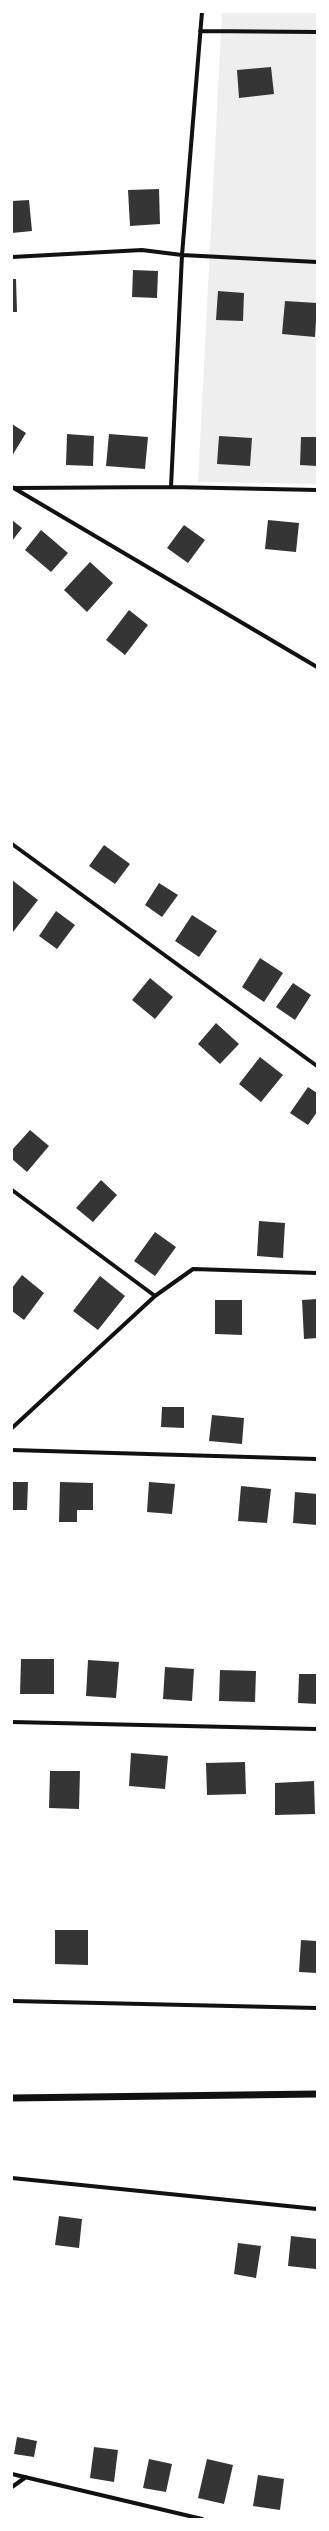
<!DOCTYPE html>
<html>
<head>
<meta charset="utf-8">
<style>
	body { margin:0 }
	#map { position:relative; width:329px; height:2531px; overflow:hidden; background:#fff; font-family:"Nunito Sans",sans-serif }
	canvas { display:block }
	.frame { position:absolute; inset:0; border:13px solid #fff; pointer-events:none }
</style>
</head>
<body>
<div id="map">
<canvas width="329" height="2531"></canvas>
<div class="frame"></div>
</div>
<script>
const context = document.querySelector('canvas').getContext('2d');
context.lineJoin = 'round';
function fill(path, color) { context.fillStyle = color; context.fill(path, 'evenodd'); }
const shape = rows => new Path2D(rows.map(r => 'M' + r).join(''));
function stroke(path, color, width, dash) { context.strokeStyle = color; context.lineWidth = width; context.lineCap = dash ? 'butt' : 'round'; context.setLineDash(dash || []); context.stroke(path); }
fill(shape([
	[222,12,317,12,317,484,198,482]
]), '#eee');
fill(shape([
	[271,67,274,94,239,98,237,70],
	[159,189,160,224,130,226,128,190],
	[29,200,32,231,12,233,12,201],
	[133,270,158,271,157,298,132,297],
	[12,279,16,279,17,312,12,312],
	[218,291,244,293,243,321,216,320],
	[285,301,317,303,315,337,282,334],
	[12,424,26,433,12,456],
	[67,434,94,436,93,466,66,465],
	[109,434,148,437,145,469,106,466],
	[219,436,252,438,250,466,217,464],
	[301,437,317,437,317,466,300,465],
	[12,520,22,528,12,541],
	[268,520,299,523,296,552,265,549],
	[184,525,205,540,188,563,167,548],
	[41,530,68,553,51,572,25,550],
	[90,562,113,583,87,612,64,590],
	[129,610,148,625,125,655,106,640],
	[104,845,130,864,115,884,89,866],
	[12,880,38,900,13,932,12,931],
	[159,883,178,895,162,917,145,905],
	[56,911,75,925,57,949,39,936],
	[192,915,217,931,199,957,175,941],
	[260,958,283,973,264,1002,242,987],
	[150,978,173,997,155,1019,132,1000],
	[293,983,311,995,295,1020,276,1007],
	[216,1023,239,1044,220,1064,198,1044],
	[260,1057,283,1075,261,1102,239,1084],
	[308,1087,317,1093,317,1112,308,1125,290,1113],
	[30,1130,49,1146,27,1172,12,1159,12,1150],
	[101,1180,117,1195,93,1222,76,1208],
	[259,1221,285,1223,283,1258,257,1256],
	[155,1232,176,1247,155,1276,134,1261],
	[22,1275,44,1293,24,1320,12,1311,12,1288],
	[100,1276,125,1296,98,1330,73,1311],
	[317,1299,317,1338,304,1339,302,1300],
	[215,1300,242,1300,242,1335,215,1334],
	[162,1407,184,1407,184,1428,161,1427],
	[212,1415,244,1418,242,1444,209,1441],
	[12,1482,28,1482,27,1510,12,1510],
	[60,1482,93,1483,93,1510,77,1510,77,1522,59,1522],
	[149,1482,175,1484,172,1514,147,1512],
	[241,1486,271,1489,267,1523,238,1521],
	[295,1492,317,1494,317,1525,293,1523],
	[21,1659,54,1659,54,1694,20,1694],
	[88,1660,119,1662,116,1698,86,1696],
	[165,1667,194,1669,192,1701,163,1699],
	[220,1670,256,1671,255,1702,219,1701],
	[299,1674,317,1674,317,1704,298,1703],
	[131,1753,168,1756,165,1789,129,1786],
	[245,1762,246,1794,207,1795,206,1763],
	[50,1771,80,1771,79,1809,49,1808],
	[314,1781,315,1814,275,1815,275,1783],
	[55,1930,88,1930,88,1965,55,1964],
	[301,1940,317,1941,317,1973,299,1972],
	[59,2216,82,2219,79,2248,55,2245],
	[291,2236,317,2239,316,2269,288,2266],
	[238,2243,261,2246,256,2278,234,2274],
	[17,2437,37,2441,34,2457,14,2454],
	[94,2447,118,2450,114,2482,90,2478],
	[149,2459,172,2464,166,2492,143,2488],
	[207,2459,233,2465,224,2504,198,2498],
	[258,2475,284,2479,280,2510,253,2506]
]), '#353535');
stroke(shape([
	[200,31,317,32],
	[12,257,142,250,182,255,317,262],
	[12,487,317,667],
	[171,487,182,255,202,12],
	[14,488,171,487,317,490],
	[12,844,317,1066],
	[12,1190,155,1296],
	[12,1428,155,1296,193,1269,317,1273],
	[12,1450,317,1459],
	[12,1722,317,1729],
	[12,2001,317,2008],
	[12,2178,317,2209],
	[12,2474,202,2519],
	[12,2487,26,2477]
]), '#111', 4);
stroke(shape([
	[12,2098,317,2094]
]), '#111', 7);
</script>
</body>
</html>
